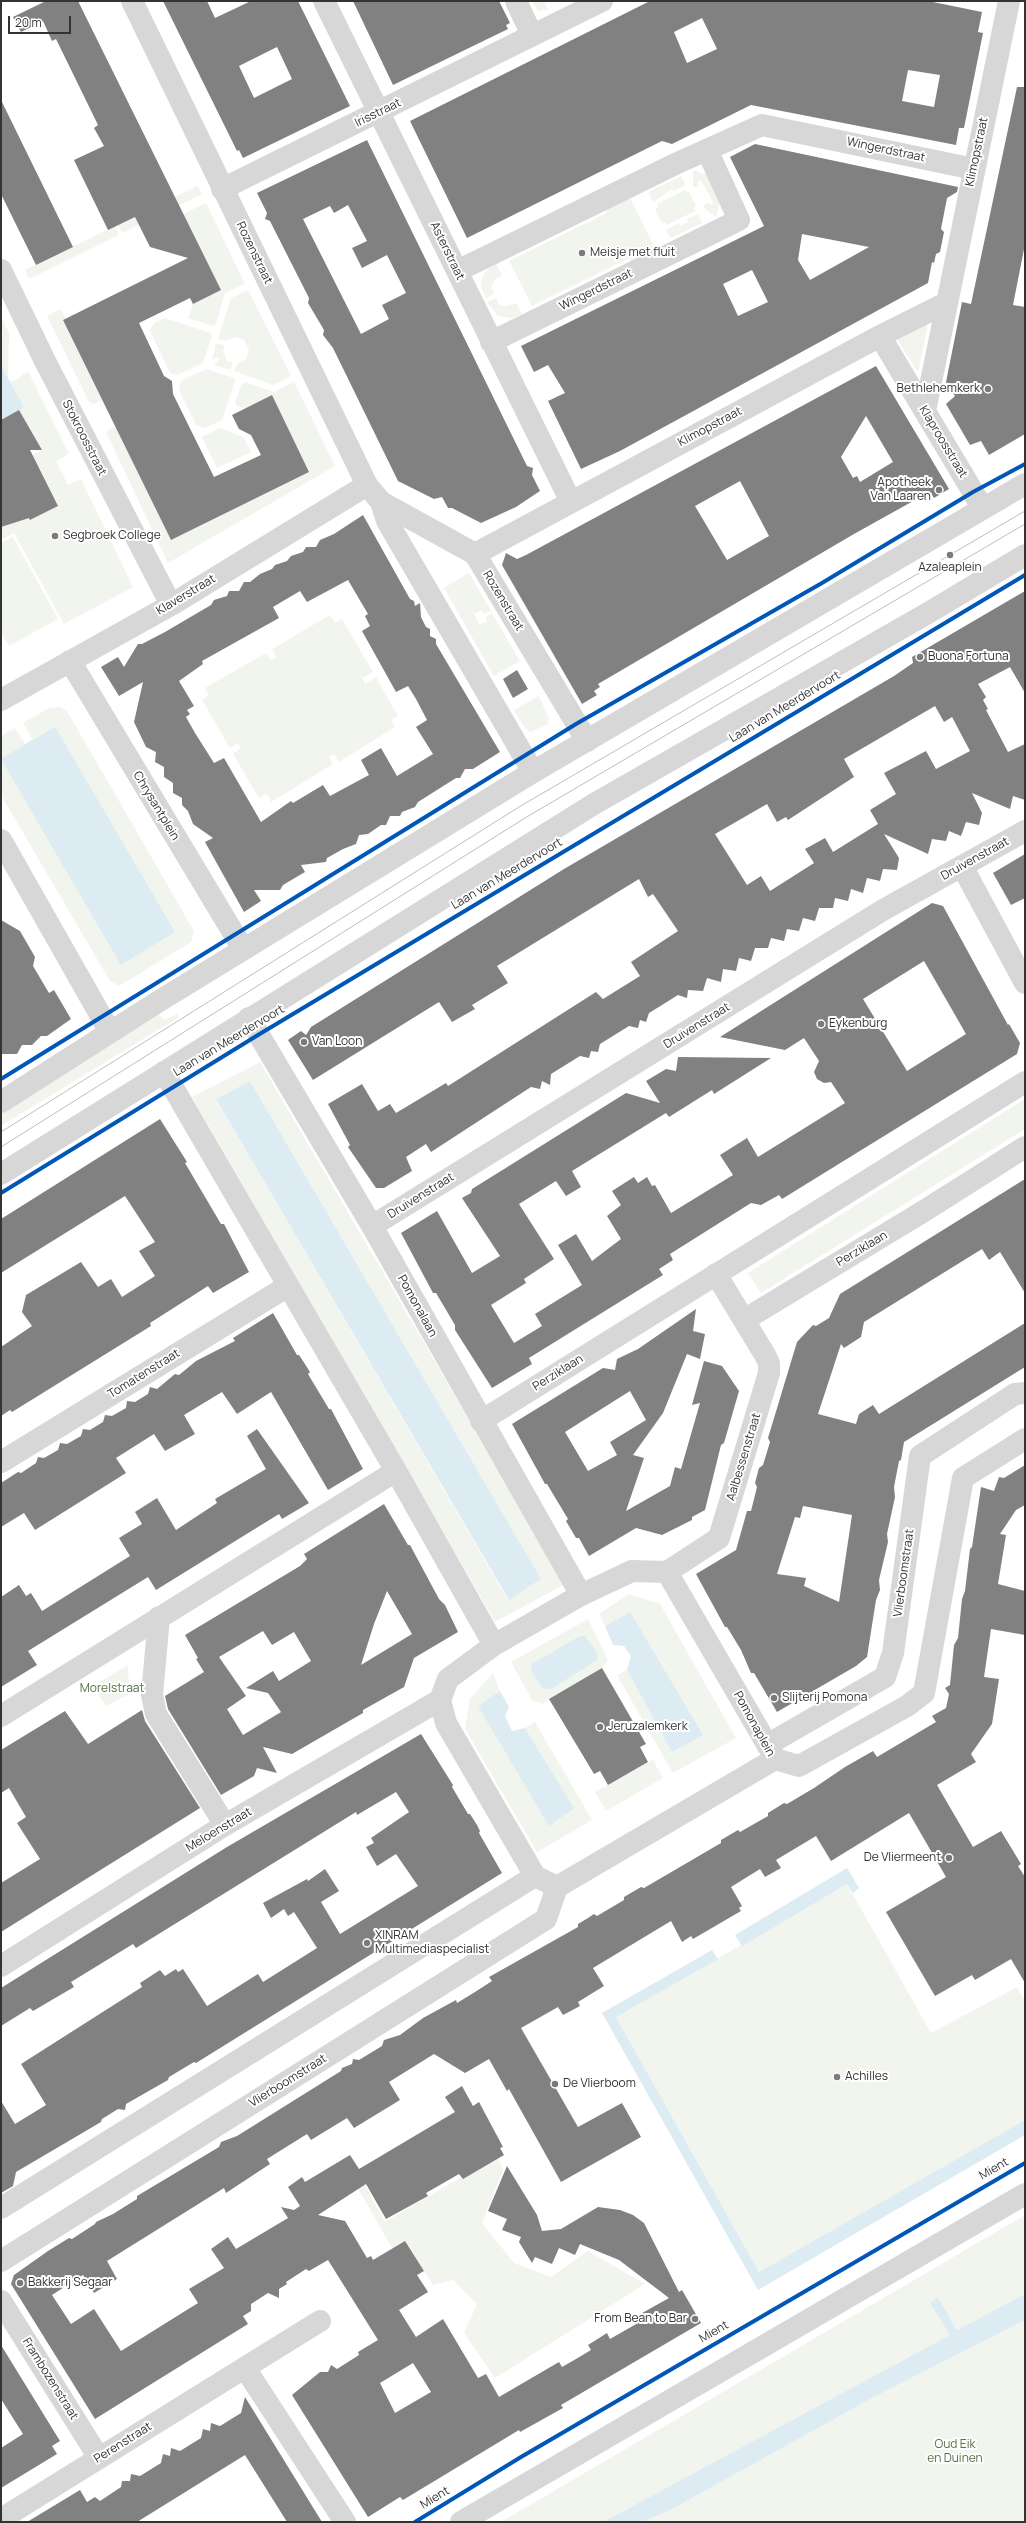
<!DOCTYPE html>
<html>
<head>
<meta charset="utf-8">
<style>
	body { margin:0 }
	#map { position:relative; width:1026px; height:2523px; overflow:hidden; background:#fff; font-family:Manrope,sans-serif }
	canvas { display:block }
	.frame { position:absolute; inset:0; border:2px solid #333; pointer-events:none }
	.scale { position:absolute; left:8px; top:16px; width:63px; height:18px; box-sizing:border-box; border:2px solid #333; border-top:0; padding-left:5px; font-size:12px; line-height:14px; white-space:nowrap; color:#333; -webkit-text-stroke:3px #fff; paint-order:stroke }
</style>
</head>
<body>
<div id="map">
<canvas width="1026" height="2523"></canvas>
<div class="frame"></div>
<div class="scale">20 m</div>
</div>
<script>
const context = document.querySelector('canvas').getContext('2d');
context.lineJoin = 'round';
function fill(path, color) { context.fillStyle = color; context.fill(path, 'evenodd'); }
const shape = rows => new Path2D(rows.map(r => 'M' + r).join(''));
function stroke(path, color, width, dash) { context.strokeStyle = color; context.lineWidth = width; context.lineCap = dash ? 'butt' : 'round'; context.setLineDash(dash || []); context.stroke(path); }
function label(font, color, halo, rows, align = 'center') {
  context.font = font + ' Manrope,sans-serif'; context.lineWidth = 4; context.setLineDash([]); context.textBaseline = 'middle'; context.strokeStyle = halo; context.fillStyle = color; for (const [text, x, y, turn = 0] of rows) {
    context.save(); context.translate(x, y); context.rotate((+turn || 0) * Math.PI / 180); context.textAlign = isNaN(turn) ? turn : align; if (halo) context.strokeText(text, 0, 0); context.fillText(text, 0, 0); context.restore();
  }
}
fill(shape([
	[538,1,548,1,545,3,548,10,538,11,533,3],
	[693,170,707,175,720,202,716,217,703,207,706,203,712,205,713,202,701,180,698,182,699,187,693,187],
	[681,176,686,185,674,191,672,189,653,202,648,192],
	[197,186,202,194,122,233,118,225],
	[685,190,687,193,689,192,696,206,694,207,695,211,667,225,665,222,662,223,655,209,658,207,657,204],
	[629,196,656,251,632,263,629,258,532,306,509,261,607,213,605,208],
	[206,203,245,284,225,293,216,324,213,326,188,318,193,304,220,290,183,214],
	[698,214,702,223,670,238,666,230,679,223,680,226,688,222,687,219],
	[115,226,119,235,29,279,25,270],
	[496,264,502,275,495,279,492,285,491,288,494,294,486,298,481,287,482,277,488,269],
	[248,290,291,376,273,385,234,371,237,364,246,359,249,350,244,340,235,337,226,341,218,339,231,298],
	[496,298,499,305,507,306,516,303,522,314,512,318,498,316,487,302],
	[61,309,65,318,63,320,102,400,94,404,89,402,47,316],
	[1,317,9,333,8,377,1,365],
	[165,318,211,333,212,336,203,363,177,375,170,373,150,331,154,323],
	[928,323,919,369,917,371,897,339],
	[216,343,225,346,223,351,227,361,233,362,230,370,214,365,219,360,218,357,212,360],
	[206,369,234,378,235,381,222,420,205,428,196,425,179,390,181,381],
	[28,371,69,454,56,461,68,485,81,479,133,587,64,624,14,533,1,540,1,527,27,514,31,520,58,506,40,469,24,459,42,450,19,410,24,407,10,381,14,381],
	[245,382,274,392,294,382,335,466,168,563,106,432,115,426,171,540,309,472,272,395,245,408,237,406,235,402,242,384],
	[220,428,243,437,251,452,217,468,202,437],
	[13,537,58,619,9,646,1,633,1,543],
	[469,573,491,611,484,614,482,610,474,614,480,625,487,621,486,617,492,613,520,661,494,676,444,588],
	[330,615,335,623,342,619,373,672,362,678,365,684,376,677,398,716,391,720,395,727,339,762,334,754,329,757,333,764,271,802,267,794,259,798,233,754,241,748,238,743,230,748,202,700,209,695,205,688,266,653,271,660,276,657,272,649],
	[539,696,549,719,547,725,530,732,525,728,514,710],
	[60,707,67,711,194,931,191,942,119,986,110,981,1,795,1,736,15,728,25,744,32,739,23,723,49,708],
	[158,1013,164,1020,177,1014,179,1017,1,1126,1,1110],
	[260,1062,565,1584,495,1622,192,1097],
	[250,1081,541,1579,508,1600,216,1099],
	[1025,1099,1025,1129,761,1293,748,1273],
	[628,1594,660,1604,736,1738,673,1773,617,1675,627,1670,672,1752,630,1612,605,1626,599,1614],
	[588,1619,608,1660,599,1671,542,1704,532,1700,511,1662],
	[128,1665,129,1694,106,1706,93,1686],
	[493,1673,500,1691,478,1706,574,1808,525,1728,535,1722,592,1820,537,1852,465,1729,470,1699],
	[653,1760,663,1778,606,1811,595,1792],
	[847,1884,931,2033,1017,1987,1025,2001,1025,2120,759,2272,616,2017],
	[497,2156,503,2170,482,2223,514,2263,551,2277,588,2251,645,2284,495,2378,464,2333,477,2304,453,2280,433,2285,409,2247,395,2253,353,2180,363,2182,385,2222],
	[1025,2215,1025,2294,957,2330,939,2298,931,2303,950,2335,603,2522,501,2522],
	[1025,2320,1025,2522,643,2522,674,2508,874,2397]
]), '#f1f5ed');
fill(shape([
	[1,365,24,407,1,421],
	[55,727,175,932,121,965,1,759],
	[250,1081,541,1579,509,1600,216,1099],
	[630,1612,703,1735,672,1752,627,1670,631,1656,624,1646,613,1645,605,1626],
	[580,1636,585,1636,598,1654,597,1660,551,1689,542,1688,531,1670,532,1664],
	[500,1691,509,1707,505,1716,512,1731,525,1728,574,1808,549,1826,478,1706],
	[847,1868,859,1888,853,1893,847,1884,742,1946,735,1935],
	[712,1950,718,1959,616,2017,759,2272,1025,2120,1025,2135,758,2290,602,2013],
	[1025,2294,1025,2320,874,2397,674,2508,643,2522,603,2522,950,2335,930,2303,938,2297,957,2330]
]), '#ddebf3');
fill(shape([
	[46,1,78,1,221,290,193,304,190,298,139,323,164,376,172,381,173,394,214,477,261,455,251,435,239,429,232,415,272,395,309,472,171,540,63,320,188,258,150,247,135,217,108,230,74,160,104,146,94,128,98,125,56,39,52,41,43,21,21,32,13,17],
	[163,1,207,1,215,18,251,1,298,1,350,106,243,158,239,150,237,151],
	[277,47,292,79,254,98,239,66],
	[353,1,499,1,510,23,506,25,508,29,393,85],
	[650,1,928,1,982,12,978,32,983,33,964,128,959,128,956,145,751,105,672,144,662,141,467,238,410,121],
	[702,18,717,49,687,63,674,32],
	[908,70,940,75,934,107,902,101],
	[1017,87,1025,87,1025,244,1013,305,1025,307,1025,434,989,455,981,441,970,445,946,404,955,396,946,382,962,302,971,304],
	[1,100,73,247,36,265,1,194],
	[367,140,527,466,533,468,532,475,540,491,516,507,481,523,452,508,448,508,442,497,434,499,398,481,333,348,323,335,324,330,308,303,309,298,274,229,270,221,265,219,267,213,257,193],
	[348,205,367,241,352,248,362,268,387,255,406,293,382,305,389,319,361,334,303,219,330,206,334,213],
	[755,144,958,187,957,192,947,198,941,229,944,232,940,252,936,254,934,263,932,262,928,283,620,451,581,469,548,401,565,393,548,365,534,372,521,346,764,226,730,157],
	[802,234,869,247,810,280,798,260],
	[752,270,768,302,738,316,723,284],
	[876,366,949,489,934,498,931,493,925,497,924,495,854,534,598,684,600,687,594,691,597,695,582,704,502,565,506,553,517,559,526,555],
	[866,416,893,462,860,482,857,476,853,478,841,457],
	[740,481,769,536,727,560,695,506],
	[19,410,42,450,30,450,58,506,30,520,29,518,1,527,1,420],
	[363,515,410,599,414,601,415,606,420,603,421,617,426,627,430,629,430,636,436,639,436,644,500,752,473,769,465,769,460,778,456,778,418,802,415,807,402,812,400,816,390,816,386,825,381,825,368,834,359,835,356,844,343,849,327,858,326,862,301,865,305,872,283,885,280,890,254,890,261,901,244,912,205,842,213,838,193,824,188,811,182,805,182,798,173,793,173,783,164,777,164,767,155,762,156,752,146,747,134,722,143,682,119,696,101,667,118,657,124,667,138,644,142,644,165,632,211,605,214,600,227,596,229,591,239,591,244,582,250,582,260,574,272,569,275,565,287,561,291,556,303,552,306,547,316,547,320,540,334,534],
	[348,580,368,614,365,616,370,626,362,631,396,692,408,686,416,699,427,720,416,727,433,754,397,776,381,748,361,760,369,775,330,796,323,785,293,803,291,801,261,822,224,758,214,763,195,733,186,717,190,714,187,710,194,706,179,681,203,664,202,661,279,618,273,607,300,591,307,602],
	[1025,591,1025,693,1010,667,978,684,986,697,983,700,988,709,986,710,1008,752,1025,744,1025,800,1013,796,1010,809,972,793,982,813,979,825,966,822,961,836,949,831,946,841,932,839,928,854,884,834,899,858,897,870,883,869,880,881,867,878,863,893,851,889,848,901,835,898,833,908,819,908,815,921,803,918,799,931,787,929,784,941,771,938,768,948,755,948,751,961,739,958,736,971,723,969,721,982,707,978,703,991,688,990,687,998,678,995,662,1005,649,1013,646,1022,640,1020,638,1028,629,1026,600,1044,598,1052,591,1051,589,1058,580,1056,551,1074,550,1085,542,1081,540,1089,531,1087,431,1152,426,1144,406,1157,412,1171,384,1188,376,1188,348,1147,350,1145,328,1104,362,1084,378,1111,390,1104,396,1113,446,1083,448,1086,596,992,603,999,640,976,631,962,678,931,653,894,648,897,639,879,497,966,508,983,472,1005,475,1009,452,1022,439,1002,313,1080,288,1040,301,1031,306,1035,311,1027,564,869,894,676,913,663,912,657],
	[935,706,944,722,952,717,970,751,936,769,926,751,884,773,896,794,870,810,878,824,833,852,825,838,805,849,814,863,770,891,761,876,747,885,715,834,767,804,777,822,786,817,788,820,854,777,844,759],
	[517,670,528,689,513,698,503,679],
	[1025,854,1025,898,1011,905,993,873],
	[932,903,943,906,1008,1025,1009,1024,1020,1043,1017,1054,782,1199,779,1195,761,1205,751,1203,670,1254,673,1260,659,1269,663,1275,529,1358,532,1364,492,1388,455,1330,455,1325,436,1293,433,1293,401,1233,437,1211,472,1273,500,1256,462,1198,471,1193,472,1189,626,1093,660,1103,646,1081,666,1069,676,1071,678,1057,771,1058,714,1094,712,1090,669,1117,666,1113,572,1171,581,1187,566,1196,556,1181,519,1204,554,1259,524,1279,526,1283,491,1305,514,1343,542,1326,535,1314,582,1285,558,1245,576,1234,592,1261,621,1239,607,1216,621,1205,612,1191,634,1177,638,1183,647,1177,652,1186,655,1185,671,1213,733,1175,720,1155,747,1138,758,1157,845,1103,831,1082,824,1083,817,1079,814,1072,819,1061,804,1038,785,1050,720,1037],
	[924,961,966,1034,907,1071,863,999],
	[1,920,20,931,35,957,33,966,49,993,54,990,71,1019,47,1036,41,1036,32,1045,22,1045,17,1054,1,1054],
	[160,1119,187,1162,185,1163,221,1224,224,1224,249,1272,213,1293,208,1286,150,1323,151,1326,12,1412,10,1410,1,1416,1,1347,32,1326,22,1312,26,1295,81,1262,98,1287,111,1279,122,1297,155,1276,139,1251,155,1242,125,1196,1,1273,1,1219],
	[1025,1179,1025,1293,1000,1252,989,1260,982,1249,864,1322,861,1337,844,1348,841,1344,818,1414,856,1424,859,1414,873,1405,879,1414,1025,1323,1025,1367,904,1442,901,1460,899,1461,894,1487,895,1497,887,1534,888,1542,879,1580,880,1590,876,1600,867,1657,856,1666,777,1712,754,1673,751,1673,741,1650,727,1627,725,1627,696,1574,736,1550,747,1511,751,1511,757,1487,755,1483,759,1468,763,1465,770,1442,768,1438,797,1342,813,1325,816,1326,829,1318,840,1294],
	[803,1506,852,1515,839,1602,804,1586,806,1578,777,1574,795,1517,800,1518],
	[696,1309,693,1331,705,1334,700,1359,687,1354,663,1413,633,1455,644,1458,626,1511,670,1486,675,1467,681,1469,700,1403,692,1405,704,1361,722,1366,739,1391,724,1443,721,1445,705,1510,692,1517,692,1520,662,1535,636,1528,589,1556,579,1538,576,1538,566,1521,568,1519,547,1484,545,1484,512,1424,603,1368,615,1370,617,1359,638,1349],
	[630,1391,646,1420,610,1442,617,1455,588,1471,565,1432],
	[273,1313,297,1355,299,1355,303,1361,310,1372,308,1374,329,1409,331,1409,363,1469,328,1490,271,1392,237,1414,222,1392,184,1415,195,1434,165,1451,154,1434,116,1458,126,1473,35,1530,24,1513,1,1527,1,1483,18,1472,21,1473,36,1463,38,1457,44,1458,58,1450,60,1443,67,1444,81,1436,83,1429,90,1430,103,1422,105,1415,112,1416,126,1408,127,1401,135,1402,148,1394,150,1387,157,1389,175,1374,179,1375,196,1361,235,1341,233,1338],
	[257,1429,309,1503,282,1519,279,1514,156,1590,148,1577,28,1651,37,1665,1,1687,1,1597,19,1585,26,1596,31,1593,42,1611,130,1556,119,1538,142,1524,135,1512,157,1498,176,1530,217,1503,215,1499,266,1469,247,1436],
	[1025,1465,1025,1505,1016,1510,1000,1534,1006,1535,998,1584,1025,1591,1025,1635,991,1629,984,1677,999,1679,992,1724,971,1754,976,1762,937,1785,973,1847,1001,1831,1021,1864,1018,1866,1025,1877,1025,1983,1011,1959,975,1980,972,1975,935,1996,886,1912,946,1877,909,1813,831,1861,816,1836,776,1860,781,1868,765,1877,760,1869,731,1887,742,1906,739,1908,741,1911,693,1939,691,1936,682,1942,671,1921,593,1968,604,1986,578,2002,580,2006,563,2015,558,2007,521,2028,578,2127,622,2103,641,2137,561,2182,509,2089,507,2091,489,2059,465,2073,434,2054,389,2082,400,2100,354,2128,347,2118,311,2140,307,2134,267,2159,270,2164,226,2193,224,2188,107,2261,117,2279,94,2293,83,2275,52,2295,71,2324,94,2309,121,2351,198,2303,189,2289,224,2268,211,2249,228,2237,236,2249,288,2218,281,2207,294,2210,300,2206,288,2187,302,2177,305,2182,350,2155,359,2169,455,2112,445,2097,462,2086,473,2106,479,2102,503,2147,500,2148,504,2155,463,2179,459,2174,426,2193,428,2196,386,2219,366,2184,318,2215,345,2221,367,2258,371,2256,373,2260,405,2241,424,2271,417,2275,428,2292,399,2310,416,2337,443,2319,478,2378,486,2374,499,2397,559,2362,562,2367,576,2359,591,2350,588,2345,607,2333,610,2339,638,2323,635,2317,669,2298,619,2260,580,2244,575,2255,559,2248,552,2264,535,2257,532,2263,519,2242,521,2237,502,2230,507,2219,488,2211,507,2166,537,2215,542,2231,561,2229,598,2207,620,2210,633,2215,644,2223,679,2292,682,2290,701,2323,561,2405,563,2408,520,2432,519,2430,403,2500,400,2497,368,2517,292,2395,320,2372,328,2372,331,2365,337,2369,359,2355,358,2352,378,2340,328,2260,309,2271,306,2269,286,2282,287,2284,279,2289,279,2298,268,2293,251,2304,251,2311,243,2316,248,2324,95,2419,11,2284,14,2275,48,2251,69,2238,72,2239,95,2224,96,2222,113,2214,137,2199,137,2196,219,2147,221,2142,237,2136,341,2071,342,2068,352,2064,353,2059,359,2060,382,2046,384,2040,400,2035,423,2018,456,2000,457,2003,475,1992,492,1981,489,1977,578,1927,578,1924,588,1918,594,1914,597,1916,624,1900,624,1897,641,1887,644,1888,721,1843,721,1840,738,1830,740,1832,768,1816,768,1813,784,1803,787,1804,814,1788,845,1767,873,1751,877,1757,936,1722,932,1716,946,1708,949,1694,945,1688,950,1685,954,1645,958,1638,962,1599,965,1591,970,1549,972,1547,981,1487,994,1491,999,1477,1004,1478],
	[413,2363,431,2392,395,2413,380,2383],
	[384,1504,408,1545,410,1545,439,1599,445,1605,458,1632,414,1658,404,1687,363,1710,363,1713,292,1754,263,1747,277,1773,257,1768,254,1776,221,1795,168,1709,165,1696,204,1672,196,1659,198,1658,185,1635,300,1566,307,1559,304,1554],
	[387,1591,412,1634,361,1665,374,1624],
	[263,1631,272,1645,294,1632,311,1661,279,1681,273,1671,246,1688,268,1693,281,1712,243,1735,227,1709,246,1696,219,1657],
	[602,1668,646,1744,640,1747,648,1762,608,1785,600,1771,594,1774,549,1699],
	[142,1710,145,1721,200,1808,1,1932,1,1883,40,1859,17,1823,26,1817,9,1788,1,1793,1,1750,65,1711,88,1744],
	[421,1734,453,1785,452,1787,468,1814,470,1814,477,1825,480,1831,479,1833,502,1873,196,2063,194,2062,169,2077,168,2080,126,2104,125,2110,118,2109,102,2119,101,2122,16,2172,13,2186,1,2193,1,2101,15,2124,46,2105,21,2064,142,1987,140,1983,160,1970,165,1976,176,1969,178,1972,183,1969,207,2006,258,1974,263,1982,317,1948,294,1912,288,1916,284,1909,271,1918,263,1903,307,1879,308,1881,325,1869,339,1891,321,1902,340,1934,418,1886,396,1854,377,1866,366,1847,374,1843,371,1838,409,1812,396,1792,357,1815,356,1812,136,1948,133,1944,71,1982,74,1987,33,2011,30,2008,1,2026,1,1988,227,1847],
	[1,2345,60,2441,52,2446,57,2454,1,2488,1,2448,23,2434,1,2399],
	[245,2397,322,2522,287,2522,245,2455,137,2522,27,2522,80,2490,87,2502,95,2497,100,2501,121,2487,122,2481,130,2481,131,2474,140,2476,161,2463,163,2454,170,2456,171,2448,180,2451,201,2438,203,2429,210,2431,211,2423,220,2426,241,2413]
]), '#818181');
stroke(shape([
	[132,1,367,485,381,502,387,521,533,772],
	[324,1,571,502],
	[516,1,532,35],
	[222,189,602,1],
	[1,270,45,361,171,605],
	[457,271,673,165,762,125,974,169],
	[880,336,982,507],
	[491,342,739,220,707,150],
	[925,411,1009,1],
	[381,502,475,554,587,741],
	[475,554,880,336,946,303],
	[70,661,243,949],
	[1,700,171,605,367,485],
	[1,840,110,1032],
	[962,866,1025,983],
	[249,1018,372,1226,581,1595],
	[164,1072,396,1471,494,1645],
	[372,1226,883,910,1025,831],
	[744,1320,924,1211,1025,1147],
	[481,1421,1025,1082],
	[1,1462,288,1286],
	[667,1572,632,1571,581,1595,494,1645,448,1679,440,1700,446,1723,535,1876,557,1887,775,1759],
	[667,1572,719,1538,769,1373,769,1363,765,1355,716,1274],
	[667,1572,775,1758],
	[159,1617,152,1695,156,1714,225,1825],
	[1,1716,396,1471],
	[767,1745,885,1677,893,1653,920,1456,1015,1394,1025,1393],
	[775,1759,799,1766,907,1706,924,1693,963,1478,1025,1439],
	[1,1966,225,1825,440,1700],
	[1,2208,535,1876],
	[1,2261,546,1919,557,1887],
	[1,2301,99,2458],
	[245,2368,345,2522],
	[1,2519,320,2321],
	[461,2522,1025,2194]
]), '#d7d7d7', 22);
stroke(shape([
	[1,1102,156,1003,533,772,1025,484],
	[1,1174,594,804,928,613,1025,555]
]), '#d7d7d7', 22);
stroke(shape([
	[1,1132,519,807,1025,511],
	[1,1147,525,818,1025,524]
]), '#bebebe', 1);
stroke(shape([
	[1,1079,576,724,822,583,973,492,1025,464],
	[1,1193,258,1035,1025,575],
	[415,2522,521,2457,1025,2163]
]), '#0057b8', 4);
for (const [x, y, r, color] of [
	[582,253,4,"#7a7a7a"],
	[988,389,4,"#7a7a7a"],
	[939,490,4,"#7a7a7a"],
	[55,536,4,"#7a7a7a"],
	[950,555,4,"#7a7a7a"],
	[920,657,4,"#7a7a7a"],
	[821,1024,4,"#7a7a7a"],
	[304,1042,4,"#7a7a7a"],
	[774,1698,4,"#7a7a7a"],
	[600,1727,4,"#7a7a7a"],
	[949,1858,4,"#7a7a7a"],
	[367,1943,4,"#7a7a7a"],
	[837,2077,4,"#7a7a7a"],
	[555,2084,4,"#7a7a7a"],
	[20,2283,4,"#7a7a7a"],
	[695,2319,4,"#7a7a7a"]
]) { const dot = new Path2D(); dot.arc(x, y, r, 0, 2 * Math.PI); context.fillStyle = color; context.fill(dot); stroke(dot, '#fff', 1.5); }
label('12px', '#333', '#fff', [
	["Irisstraat",378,113,-26],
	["Wingerdstraat",886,150,12],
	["Klimopstraat",977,152,-78],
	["Asterstraat",447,251,64],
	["Rozenstraat",254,253,64],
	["Wingerdstraat",596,290,-26],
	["Klimopstraat",710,427,-28],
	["Stokroosstraat",84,438,63],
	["Klaproosstraat",943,442,59],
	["Klaverstraat",186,595,-31],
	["Rozenstraat",503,601,59],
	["Laan van Meerdervoort",785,707,-31],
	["Chrysantplein",156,806,59],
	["Druivenstraat",975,859,-29],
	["Laan van Meerdervoort",507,874,-31],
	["Druivenstraat",697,1026,-32],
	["Laan van Meerdervoort",229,1041,-31],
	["Druivenstraat",421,1196,-32],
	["Perziklaan",862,1249,-31],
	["Pomonalaan",417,1306,61],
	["Perziklaan",558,1373,-32],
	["Tomatenstraat",144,1374,-32],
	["Aalbessenstraat",744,1457,-73],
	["Vlierboomstraat",904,1573,-82],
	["Pomonaplein",754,1724,61],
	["Meloenstraat",219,1830,-31],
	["Vlierboomstraat",288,2081,-32],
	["Mient",994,2169,-30],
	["Mient",714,2332,-30],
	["Frambozenstraat",50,2379,58],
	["Perenstraat",123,2443,-32],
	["Mient",435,2498,-31]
]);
label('12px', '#333', '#fff', [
	["Meisje met fluit",590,253],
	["Bethlehemkerk",980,389,"right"],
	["Apotheek",931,483,"right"],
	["Van Laaren",931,497,"right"],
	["Segbroek College",63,536],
	["Azaleaplein",950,568,"center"],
	["Buona Fortuna",928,657],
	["Eykenburg",829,1024],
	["Van Loon",312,1042],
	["Slijterij Pomona",782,1698],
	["Jeruzalemkerk",608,1727],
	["De Vliermeent",941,1858,"right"],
	["XINRAM",375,1936],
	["Multimediaspecialist",375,1950],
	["Achilles",845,2077],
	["De Vlierboom",563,2084],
	["Bakkerij Segaar",28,2283],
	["From Bean to Bar",687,2319,"right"]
], 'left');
label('12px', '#56703f', '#fff', [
	["Morelstraat",112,1689],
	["Oud Eik",955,2445],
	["en Duinen",955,2459]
]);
</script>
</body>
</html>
